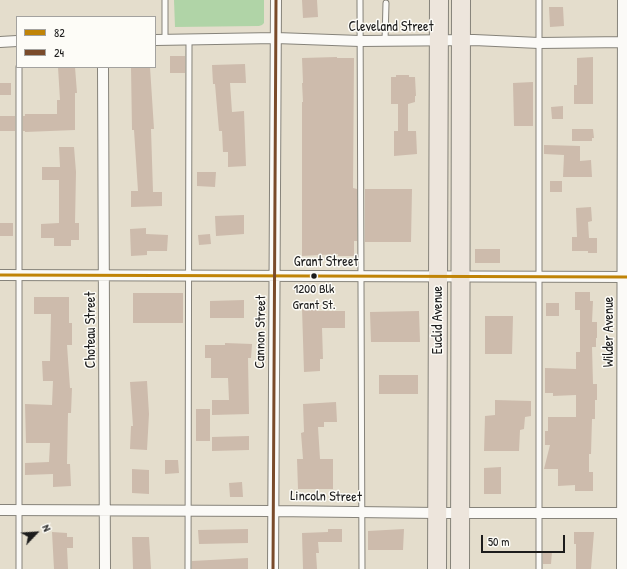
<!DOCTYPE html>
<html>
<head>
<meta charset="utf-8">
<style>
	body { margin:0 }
	#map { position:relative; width:627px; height:569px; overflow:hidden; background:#e4ddcc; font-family:"Patrick Hand",sans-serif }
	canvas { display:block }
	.legend { position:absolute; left:16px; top:16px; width:140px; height:52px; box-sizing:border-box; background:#fdfcf7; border:1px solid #a3a29f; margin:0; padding:5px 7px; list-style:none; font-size:12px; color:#1c1c1c }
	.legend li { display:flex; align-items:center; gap:8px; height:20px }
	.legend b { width:20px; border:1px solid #a3a29f }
	.north { position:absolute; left:16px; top:513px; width:40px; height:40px; -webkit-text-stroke:3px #fdfcf7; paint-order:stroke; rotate:65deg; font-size:11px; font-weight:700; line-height:16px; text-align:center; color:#1c1c1c }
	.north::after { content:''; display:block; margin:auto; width:14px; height:18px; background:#1c1c1c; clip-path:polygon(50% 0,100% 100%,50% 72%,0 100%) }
	.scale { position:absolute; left:481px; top:535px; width:84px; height:18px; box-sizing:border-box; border:2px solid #1c1c1c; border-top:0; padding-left:5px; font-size:12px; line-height:14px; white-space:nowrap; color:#1c1c1c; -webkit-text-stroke:3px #fdfcf7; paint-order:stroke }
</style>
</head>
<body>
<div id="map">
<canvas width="627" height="569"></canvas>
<ul class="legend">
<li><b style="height:5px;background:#c08407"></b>82</li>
<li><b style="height:5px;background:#7a4b2a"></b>24</li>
</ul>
<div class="north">N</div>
<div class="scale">50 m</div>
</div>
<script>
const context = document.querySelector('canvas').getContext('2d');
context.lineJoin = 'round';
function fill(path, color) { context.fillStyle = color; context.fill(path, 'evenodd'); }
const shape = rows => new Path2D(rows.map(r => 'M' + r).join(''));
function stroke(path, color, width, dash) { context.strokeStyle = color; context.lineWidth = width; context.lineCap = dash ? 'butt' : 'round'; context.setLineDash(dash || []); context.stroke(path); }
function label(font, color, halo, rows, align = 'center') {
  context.font = font + ' "Patrick Hand",sans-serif'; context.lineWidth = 3; context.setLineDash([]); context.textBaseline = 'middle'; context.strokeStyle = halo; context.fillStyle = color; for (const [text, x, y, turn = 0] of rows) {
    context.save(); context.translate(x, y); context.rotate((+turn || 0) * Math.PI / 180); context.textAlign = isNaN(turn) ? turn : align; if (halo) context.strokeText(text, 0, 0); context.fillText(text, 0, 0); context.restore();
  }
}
fill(shape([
	[174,0,264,0,264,23,262,25,259,26,175,27]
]), '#b0d4a7');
fill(shape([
	[302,0,317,0,318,17,303,18],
	[549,7,563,7,564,26,550,27],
	[170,56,185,56,185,73,170,73],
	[337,57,337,58,354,58,353,188,357,189,357,241,354,241,354,256,338,256,338,254,302,256,302,102,303,102,302,83,303,83,302,58],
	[593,57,593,104,574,104,574,85,577,85,577,58],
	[245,64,246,83,230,83,232,112,244,111,246,166,228,167,228,152,223,152,222,131,219,131,215,84,213,84,212,65],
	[58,67,75,67,77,93,75,93,75,130,25,132,25,131,23,131,23,116,25,116,25,114,57,114,57,100,60,100],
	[131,67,150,67,154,129,151,129,153,192,162,192,162,206,131,207,131,191,138,191,134,130,132,130],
	[396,75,409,75,409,77,415,77,416,96,415,96,415,102,408,104,408,131,416,131,417,154,394,156,394,131,398,131,398,104,391,104,391,77,396,77],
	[533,82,533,126,514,126,513,83],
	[0,83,11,83,11,95,0,95],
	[563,106,563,119,552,119,551,107],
	[0,116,15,116,15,131,0,131],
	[572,129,593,129,594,138,592,138,592,141,572,141],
	[544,145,580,146,580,161,591,160,592,177,563,177,564,155,544,154],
	[59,147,74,147,76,172,75,223,79,223,79,240,71,240,71,246,54,246,54,238,41,238,41,224,59,223,59,180,42,180,42,167,60,167],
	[197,172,216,172,215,187,197,186],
	[550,181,562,181,562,192,550,192],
	[365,189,412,189,411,242,365,242],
	[591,207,592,221,588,222,589,238,597,238,597,253,588,253,588,251,572,251,572,237,577,237,576,208],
	[244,215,244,234,216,236,215,216],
	[0,223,13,223,13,236,0,236],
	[146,228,146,234,168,235,167,251,147,251,147,255,131,256,130,229],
	[210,234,211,244,199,245,198,235],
	[475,249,500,249,500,263,475,263],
	[575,292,590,292,590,301,593,301,592,322,597,322,597,338,596,338,596,347,592,347,593,384,597,384,597,400,595,400,595,419,592,419,591,454,589,454,589,472,593,472,593,491,575,491,575,485,558,486,558,469,544,469,550,445,545,445,545,431,548,431,548,417,576,417,576,395,553,396,553,393,545,393,545,368,576,369,576,352,580,352,580,310,575,310],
	[133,293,183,293,183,323,133,323],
	[34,297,69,297,69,323,72,323,72,345,67,345,70,388,72,388,71,413,68,413,67,464,70,464,71,486,53,487,53,474,25,475,25,463,49,462,50,443,26,443,25,404,52,405,53,381,43,381,42,361,50,361,51,314,34,314],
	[244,300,244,318,210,318,210,301],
	[546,303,559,303,559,316,546,316],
	[317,307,317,311,345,311,345,328,322,328,323,359,320,359,320,371,304,372,302,308],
	[419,311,420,342,371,342,370,312],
	[485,316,513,316,512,354,485,354],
	[225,343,252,344,251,358,248,358,249,414,212,415,212,400,229,400,228,378,211,378,211,358,205,358,205,345,225,345],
	[379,375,418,375,418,394,379,394],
	[147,381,149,414,147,450,130,449,131,426,133,426,130,382],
	[495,400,531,401,531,416,525,417,524,429,520,430,519,451,484,451,485,416,495,415],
	[336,402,337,422,324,422,324,427,318,427,320,459,333,459,333,489,298,489,297,459,303,459,301,433,304,432,303,404],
	[196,409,210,409,210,441,196,441],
	[249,436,249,450,212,451,212,437],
	[165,460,178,460,179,473,165,474],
	[501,467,501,494,484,494,484,468],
	[132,469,149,470,149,494,132,493],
	[242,482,243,497,230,497,229,483],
	[248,529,248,543,199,544,198,530],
	[328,529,342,529,342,542,318,542,319,553,316,553,317,569,303,569,302,533,328,532],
	[404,529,403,550,368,550,368,531],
	[52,532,67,533,67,537,73,537,73,548,67,548,68,569,54,569],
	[574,532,594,532,591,569,576,569,576,544,574,544],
	[132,537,149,537,151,569,133,569],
	[543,551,552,551,551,564,543,564],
	[248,558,248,569,192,569,192,561]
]), '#cdbbac');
const lane = shape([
	[165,0,165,39],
	[360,0,362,569],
	[539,0,539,569],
	[385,41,386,3],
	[19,569,19,67],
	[188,569,189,39]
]);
const street = shape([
	[155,40,276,38,360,41,474,40,539,43,627,42],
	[0,42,17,41],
	[103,67,105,569],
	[0,275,627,277],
	[0,510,273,511,437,513,627,513],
	[273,569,276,0],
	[622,569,623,0]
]);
const highway = shape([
	[437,569,439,0],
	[460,569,461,0]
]);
stroke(lane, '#86837a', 7);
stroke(street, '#86837a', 12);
stroke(highway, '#86837a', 20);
stroke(lane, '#fbfaf7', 5);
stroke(street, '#fbfaf7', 10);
stroke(highway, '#ede5dc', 18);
stroke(shape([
	[0,275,627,277]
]), '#c08407', 3);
stroke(shape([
	[273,569,276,0]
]), '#7a4b2a', 3);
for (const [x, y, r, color] of [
	[314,276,3.5,"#1c1c1c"]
]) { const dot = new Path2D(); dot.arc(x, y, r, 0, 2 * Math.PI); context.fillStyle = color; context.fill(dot); stroke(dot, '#fdfcf7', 1.5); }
label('13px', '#1c1c1c', '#fdfcf7', [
	["1200 Blk",314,290],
	["Grant St.",314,306]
]);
label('14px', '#1c1c1c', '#fdfcf7', [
	["Cleveland Street",391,27],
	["Grant Street",326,262],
	["Euclid Avenue",438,320,-90],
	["Choteau Street",91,330,-90],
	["Cannon Street",261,332,-89],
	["Wilder Avenue",609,332,-90],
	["Lincoln Street",326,497,1]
]);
</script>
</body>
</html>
